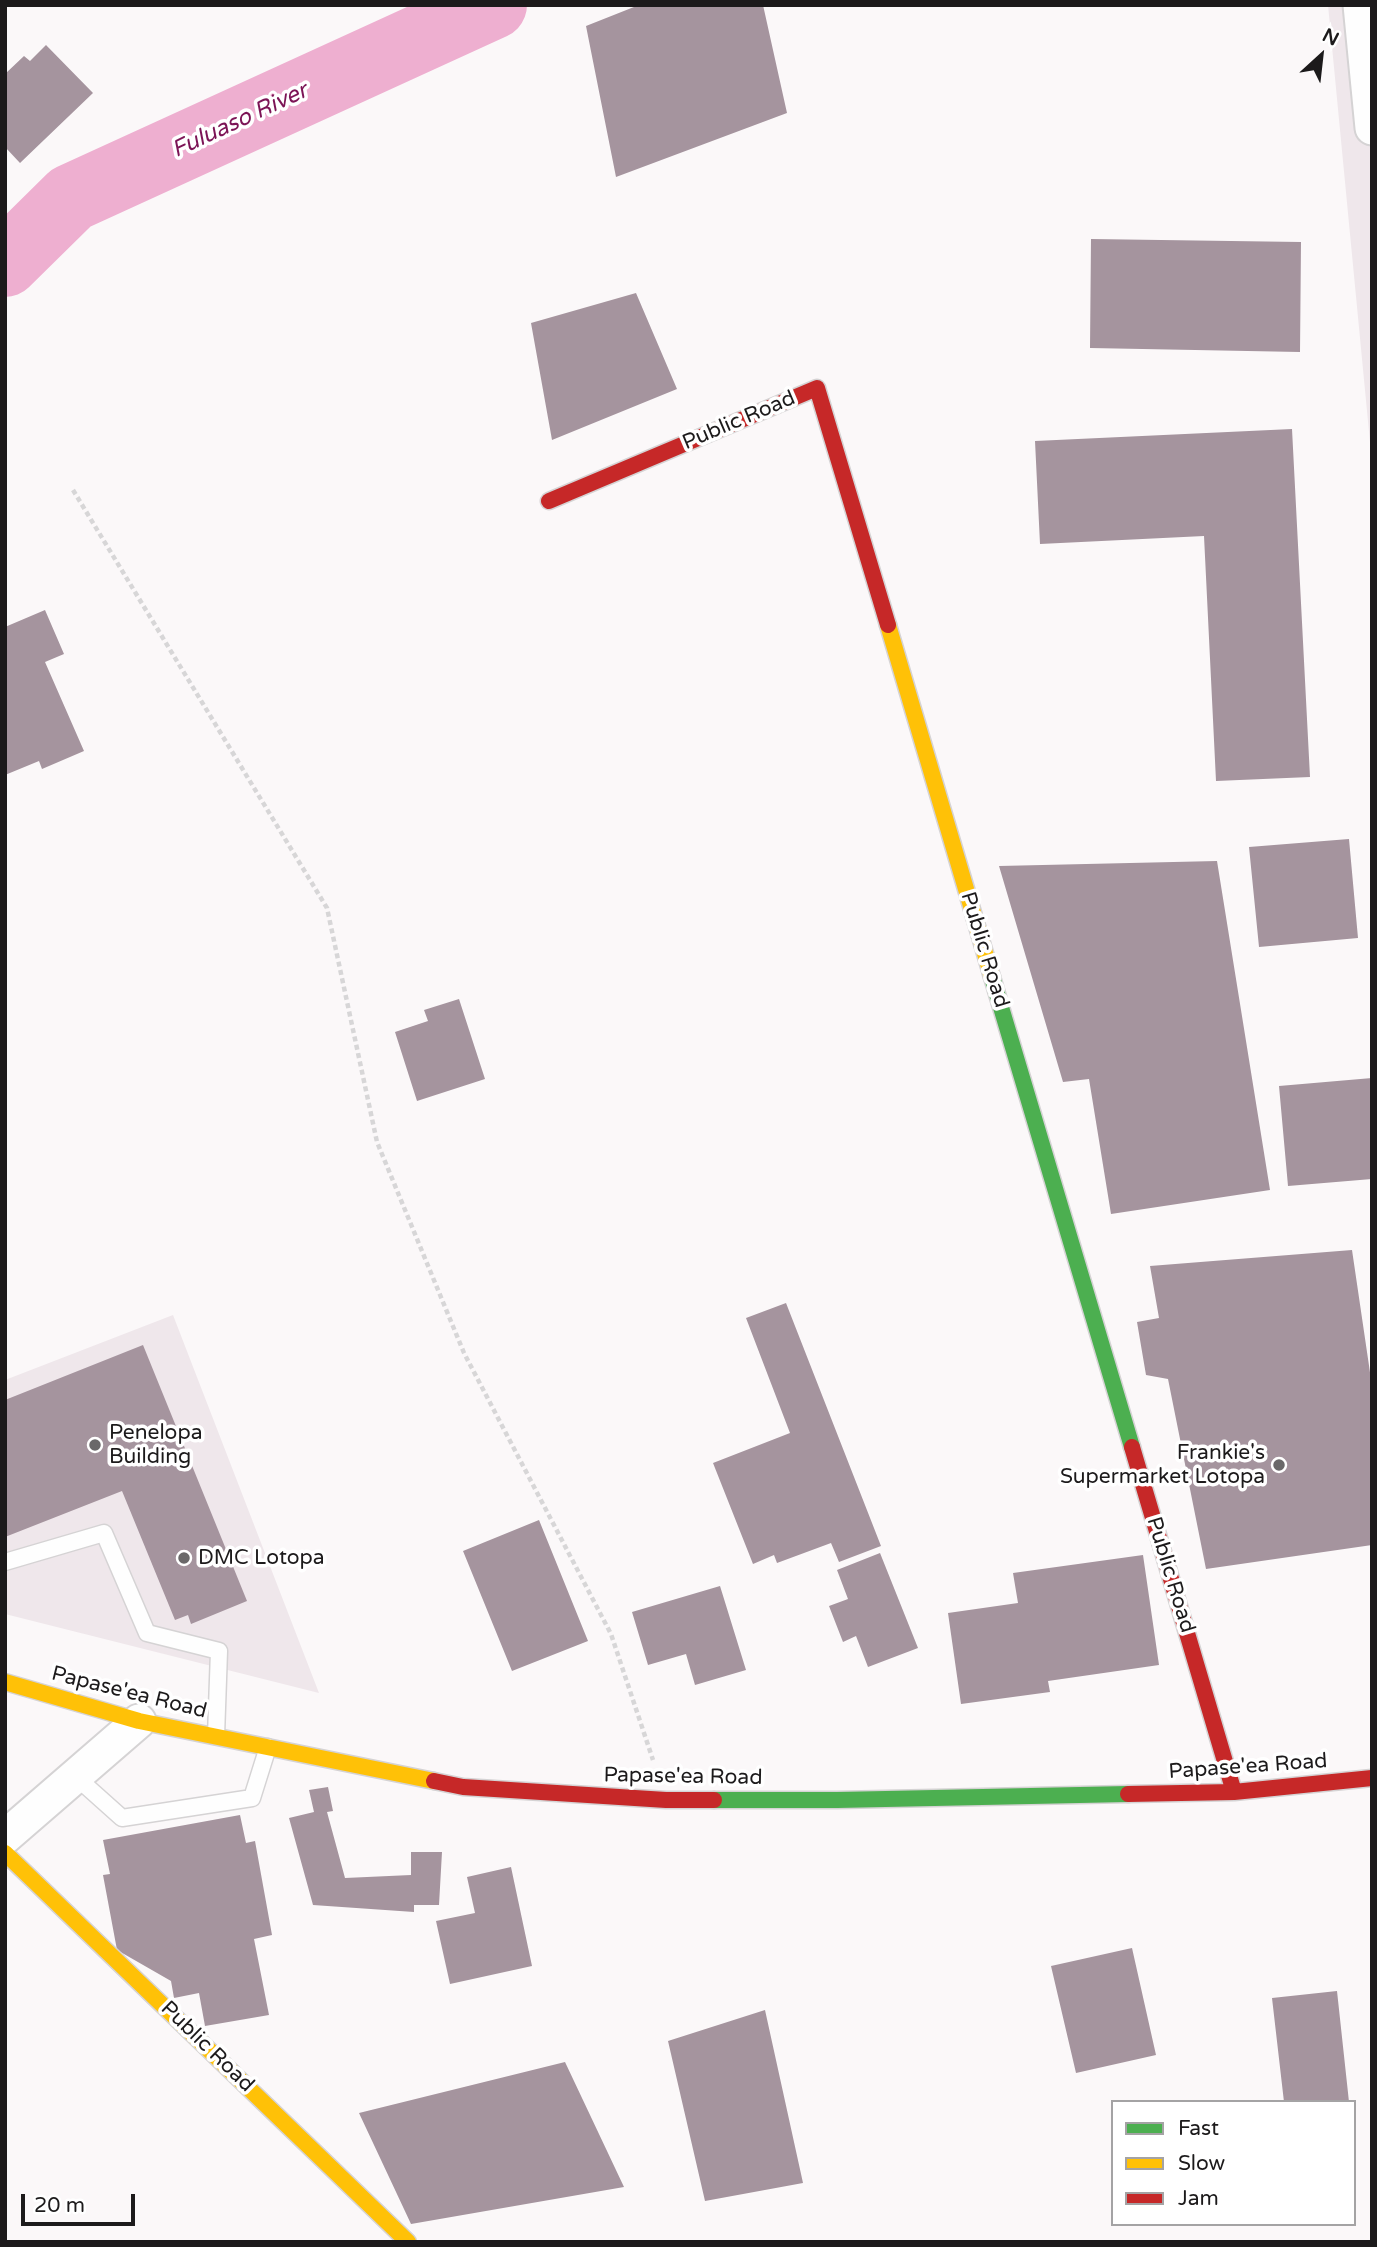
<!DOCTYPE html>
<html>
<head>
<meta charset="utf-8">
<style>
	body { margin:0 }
	#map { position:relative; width:1377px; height:2247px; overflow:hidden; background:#fbf8f9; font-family:"Varela Round",sans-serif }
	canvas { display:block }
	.frame { position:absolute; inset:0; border:7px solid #1c1a1b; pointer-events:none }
	.legend { position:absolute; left:1111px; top:2100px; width:245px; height:126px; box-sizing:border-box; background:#fff; border:2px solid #a4a3a4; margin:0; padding:9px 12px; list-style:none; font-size:21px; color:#1c1a1b }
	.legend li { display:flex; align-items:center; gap:14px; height:35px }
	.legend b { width:35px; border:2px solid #a4a3a4 }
	.north { position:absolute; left:1286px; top:21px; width:70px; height:70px; -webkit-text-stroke:5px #fff; paint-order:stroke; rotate:27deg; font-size:19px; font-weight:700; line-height:28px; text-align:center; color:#1c1a1b }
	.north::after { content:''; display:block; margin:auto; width:24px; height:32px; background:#1c1a1b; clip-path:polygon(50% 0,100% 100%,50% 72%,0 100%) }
	.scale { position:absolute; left:21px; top:2194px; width:114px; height:32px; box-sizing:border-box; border:4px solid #1c1a1b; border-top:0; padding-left:9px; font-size:21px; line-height:24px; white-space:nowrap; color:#1c1a1b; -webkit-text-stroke:5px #fff; paint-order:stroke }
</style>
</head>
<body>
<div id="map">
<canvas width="1377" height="2247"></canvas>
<div class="frame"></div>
<ul class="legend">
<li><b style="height:9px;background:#4caf50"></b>Fast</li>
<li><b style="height:9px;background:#ffc107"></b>Slow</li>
<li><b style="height:9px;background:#c62828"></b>Jam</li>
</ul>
<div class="north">N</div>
<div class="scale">20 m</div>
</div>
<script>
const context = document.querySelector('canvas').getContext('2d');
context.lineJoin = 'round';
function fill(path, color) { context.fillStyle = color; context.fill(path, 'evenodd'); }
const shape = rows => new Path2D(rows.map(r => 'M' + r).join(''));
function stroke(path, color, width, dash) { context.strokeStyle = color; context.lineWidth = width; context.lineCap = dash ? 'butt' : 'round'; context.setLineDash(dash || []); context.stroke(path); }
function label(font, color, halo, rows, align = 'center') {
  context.font = font + ' "Varela Round",sans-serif'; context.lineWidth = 7; context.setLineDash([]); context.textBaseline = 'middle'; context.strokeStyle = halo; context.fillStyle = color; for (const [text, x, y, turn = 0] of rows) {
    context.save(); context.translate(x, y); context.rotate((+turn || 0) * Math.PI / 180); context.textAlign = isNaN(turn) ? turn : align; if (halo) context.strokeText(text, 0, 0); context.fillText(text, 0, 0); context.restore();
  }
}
fill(shape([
	[1328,5,1372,5,1372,463],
	[173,1315,319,1693,5,1614,5,1380]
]), '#efe7eb');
stroke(shape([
	[5,263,71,198,493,5]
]), '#eeafd0', 68);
fill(shape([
	[639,5,763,5,787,113,616,177,586,26],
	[46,45,93,93,20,163,5,147,5,74,24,56,30,61],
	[1091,239,1301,242,1300,352,1090,348],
	[636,293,677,389,552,440,531,323],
	[1292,429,1310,777,1216,781,1204,536,1040,544,1035,441],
	[45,610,64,654,45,662,84,751,42,769,39,761,5,775,5,627],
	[1349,839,1358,938,1259,947,1249,847],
	[1217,861,1270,1190,1111,1214,1089,1079,1063,1082,999,866],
	[459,999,485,1079,417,1101,395,1032,428,1021,424,1010],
	[1372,1078,1372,1179,1288,1186,1279,1086],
	[1352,1250,1372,1386,1372,1545,1206,1569,1168,1379,1146,1375,1137,1322,1159,1318,1150,1266],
	[786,1303,881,1546,839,1562,831,1543,777,1563,774,1555,753,1564,713,1463,790,1433,746,1318],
	[143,1345,247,1601,191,1624,188,1615,175,1620,122,1491,5,1537,5,1400],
	[539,1520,588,1641,512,1671,463,1551],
	[880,1553,918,1648,868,1667,856,1636,843,1642,829,1606,848,1599,837,1570],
	[1143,1555,1159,1665,1048,1681,1050,1692,961,1704,948,1613,1018,1603,1013,1573],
	[720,1586,746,1670,695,1685,686,1654,648,1665,632,1612],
	[328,1787,333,1811,327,1812,345,1878,411,1875,411,1852,442,1852,439,1905,414,1905,414,1912,313,1905,289,1818,314,1812,309,1790],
	[240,1815,246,1843,255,1841,272,1935,254,1939,269,2015,205,2026,199,1993,174,1998,171,1981,117,1950,103,1875,110,1874,103,1840],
	[511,1867,532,1966,450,1984,436,1921,475,1913,467,1877],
	[1132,1948,1156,2055,1076,2073,1051,1966],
	[1337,1991,1349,2102,1284,2102,1272,1998],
	[765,2010,803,2183,705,2201,668,2041],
	[565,2062,624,2187,411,2224,359,2113]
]), '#a5949e');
const lane = shape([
	[5,1562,104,1533,147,1633,219,1651,216,1736],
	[75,1776,122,1818,252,1798,268,1747]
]);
const street = shape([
	[1360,5,1372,128],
	[5,1837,139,1721]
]);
const fast = shape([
	[992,977,1132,1447],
	[714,1800,837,1800,1128,1794]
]);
const slow = shape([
	[888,625,992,977],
	[5,1682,139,1721,434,1781],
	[5,1853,408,2242]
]);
const jam = shape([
	[549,501,817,388,888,625],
	[1132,1447,1234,1792],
	[434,1781,463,1787,666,1800,714,1800],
	[1128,1794,1234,1792,1372,1778]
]);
stroke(lane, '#d5d3d4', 19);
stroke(street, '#d5d3d4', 37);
stroke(fast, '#d5d3d4', 19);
stroke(slow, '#d5d3d4', 19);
stroke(jam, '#d5d3d4', 19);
stroke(shape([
	[73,490,327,908,377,1142,464,1353,611,1634,653,1760]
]), '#d7d6d7', 4.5, [5, 3.5]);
stroke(lane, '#fefefe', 16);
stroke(street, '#fefefe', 33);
stroke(fast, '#4caf50', 16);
stroke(slow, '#ffc107', 16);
stroke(jam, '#c62828', 16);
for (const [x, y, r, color] of [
	[95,1445,7,"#6a6869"],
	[1279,1465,7,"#6a6869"],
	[184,1558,7,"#6a6869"]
]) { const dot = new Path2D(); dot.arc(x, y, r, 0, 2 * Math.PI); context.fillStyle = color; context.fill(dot); stroke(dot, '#fff', 2.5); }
label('21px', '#1c1a1b', '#fff', [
	["Public Road",739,421,-23],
	["Public Road",984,950,73],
	["Public Road",1170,1575,73],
	["Papase'ea Road",129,1693,14],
	["Papase'ea Road",1248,1767,-4],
	["Papase'ea Road",683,1777,1],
	["Public Road",207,2047,44]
]);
label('21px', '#1c1a1b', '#fff', [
	["Penelopa",109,1433],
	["Building",109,1457],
	["Frankie's",1265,1453,"right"],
	["Supermarket Lotopa",1265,1477,"right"],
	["DMC Lotopa",198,1558]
], 'left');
label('italic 23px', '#7c1456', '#fff', [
	["Fuluaso River",240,121,-25]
]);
</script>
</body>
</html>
